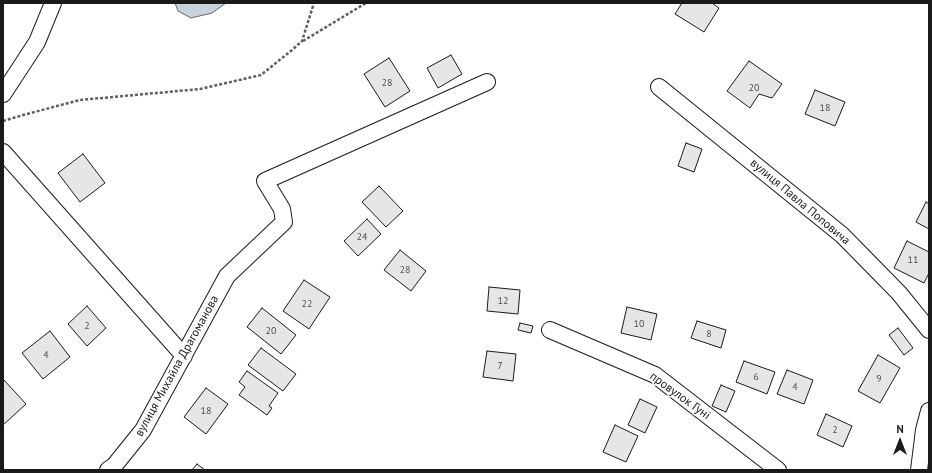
<!DOCTYPE html>
<html>
<head>
<meta charset="utf-8">
<style>
	body { margin:0 }
	#map { position:relative; width:932px; height:473px; overflow:hidden; background:#fff; font-family:"PT Sans",sans-serif }
	canvas { display:block }
	.frame { position:absolute; inset:0; border:4px solid #1a1a1a; pointer-events:none }
	.north { position:absolute; left:880px; top:421px; width:40px; height:40px; -webkit-text-stroke:3px #fff; paint-order:stroke; rotate:0deg; font-size:11px; font-weight:700; line-height:16px; text-align:center; color:#1a1a1a }
	.north::after { content:''; display:block; margin:auto; width:14px; height:18px; background:#1a1a1a; clip-path:polygon(50% 0,100% 100%,50% 72%,0 100%) }
</style>
</head>
<body>
<div id="map">
<canvas width="932" height="473"></canvas>
<div class="frame"></div>
<div class="north">N</div>
</div>
<script>
const context = document.querySelector('canvas').getContext('2d');
context.lineJoin = 'round';
function fill(path, color) { context.fillStyle = color; context.fill(path, 'evenodd'); }
const shape = rows => new Path2D(rows.map(r => 'M' + r).join(''));
function stroke(path, color, width, dash) { context.strokeStyle = color; context.lineWidth = width; context.lineCap = dash ? 'butt' : 'round'; context.setLineDash(dash || []); context.stroke(path); }
function label(font, color, halo, rows, align = 'center') {
  context.font = font + ' "PT Sans",sans-serif'; context.lineWidth = 3; context.setLineDash([]); context.textBaseline = 'middle'; context.strokeStyle = halo; context.fillStyle = color; for (const [text, x, y, turn = 0] of rows) {
    context.save(); context.translate(x, y); context.rotate((+turn || 0) * Math.PI / 180); context.textAlign = isNaN(turn) ? turn : align; if (halo) context.strokeText(text, 0, 0); context.fillText(text, 0, 0); context.restore();
  }
}
const water = shape([
	[175,3,226,3,212,13,191,18,178,11,175,3]
]);
fill(water, '#c6d2dc');
stroke(water, '#6a6a6a', 1);
const building = shape([
	[682,3,712,3,719,8,704,32,675,14,682,3],
	[451,55,462,74,438,88,427,68,451,55],
	[389,58,410,91,385,107,364,74,389,58],
	[749,61,782,84,772,98,759,94,750,108,727,91,749,61],
	[815,90,845,102,835,126,805,114,815,90],
	[686,143,702,149,694,172,678,166,686,143],
	[83,154,105,183,80,202,58,173,83,154],
	[379,186,403,211,386,227,362,202,379,186],
	[926,202,929,204,929,229,916,222,926,202],
	[367,219,381,234,358,256,344,241,367,219],
	[907,241,929,252,929,273,924,283,894,268,907,241],
	[400,250,426,271,411,291,384,270,400,250],
	[304,280,330,297,309,329,283,311,304,280],
	[489,287,520,290,518,314,487,311,489,287],
	[87,306,106,328,87,346,68,324,87,306],
	[627,307,657,314,651,340,621,333,627,307],
	[262,308,296,335,281,354,247,327,262,308],
	[697,321,726,330,721,348,691,338,697,321],
	[520,323,533,326,531,333,518,330,520,323],
	[898,328,913,348,904,355,889,335,898,328],
	[50,331,70,357,43,379,22,353,50,331],
	[261,348,296,374,283,391,248,365,261,348],
	[487,351,516,354,513,381,483,377,487,351],
	[878,355,900,368,880,403,858,391,878,355],
	[744,361,775,372,767,394,736,382,744,361],
	[787,370,813,380,804,404,777,394,787,370],
	[247,371,278,393,269,406,272,408,267,415,239,395,245,387,239,382,247,371],
	[3,379,26,404,3,425,3,379],
	[721,385,735,391,726,412,712,406,721,385],
	[206,388,228,404,206,434,184,417,206,388],
	[640,399,657,407,645,433,628,425,640,399],
	[826,414,852,426,843,447,817,435,826,414],
	[615,425,638,436,626,462,603,452,615,425],
	[197,464,205,470,192,470,197,464]
]);
fill(building, '#e6e6e6');
stroke(building, '#1a1a1a', 1);
const street = shape([
	[659,87,842,235,899,293,929,330],
	[3,94,37,42,53,3],
	[3,152,184,356],
	[550,330,655,375,778,470],
	[108,470,114,466,143,430,227,276,284,222,282,209,265,181,487,82],
	[919,470,924,430,929,411]
]);
stroke(street, '#1a1a1a', 18);
stroke(shape([
	[303,41,366,3],
	[3,121,23,115,80,100,200,89,261,75,292,50,302,41,314,3]
]), '#5f5f5f', 2.5, [3, 2]);
stroke(street, '#fff', 16);
label('10px', '#4d4d4d', null, [
	["28",387,83],
	["20",754,88],
	["18",825,108],
	["24",362,237],
	["11",913,260],
	["28",405,270],
	["12",503,301],
	["22",307,304],
	["10",639,324],
	["2",87,326],
	["20",271,331],
	["8",709,334],
	["4",46,355],
	["7",500,366],
	["6",756,377],
	["9",879,379],
	["4",795,387],
	["18",206,411],
	["2",835,430]
]);
label('12px', '#1a1a1a', '#fff', [
	["вулиця Павла Поповича",800,202,40],
	["вулиця Михайла Драгоманова",177,366,-61],
	["провулок Гуні",680,396,36]
]);
</script>
</body>
</html>
